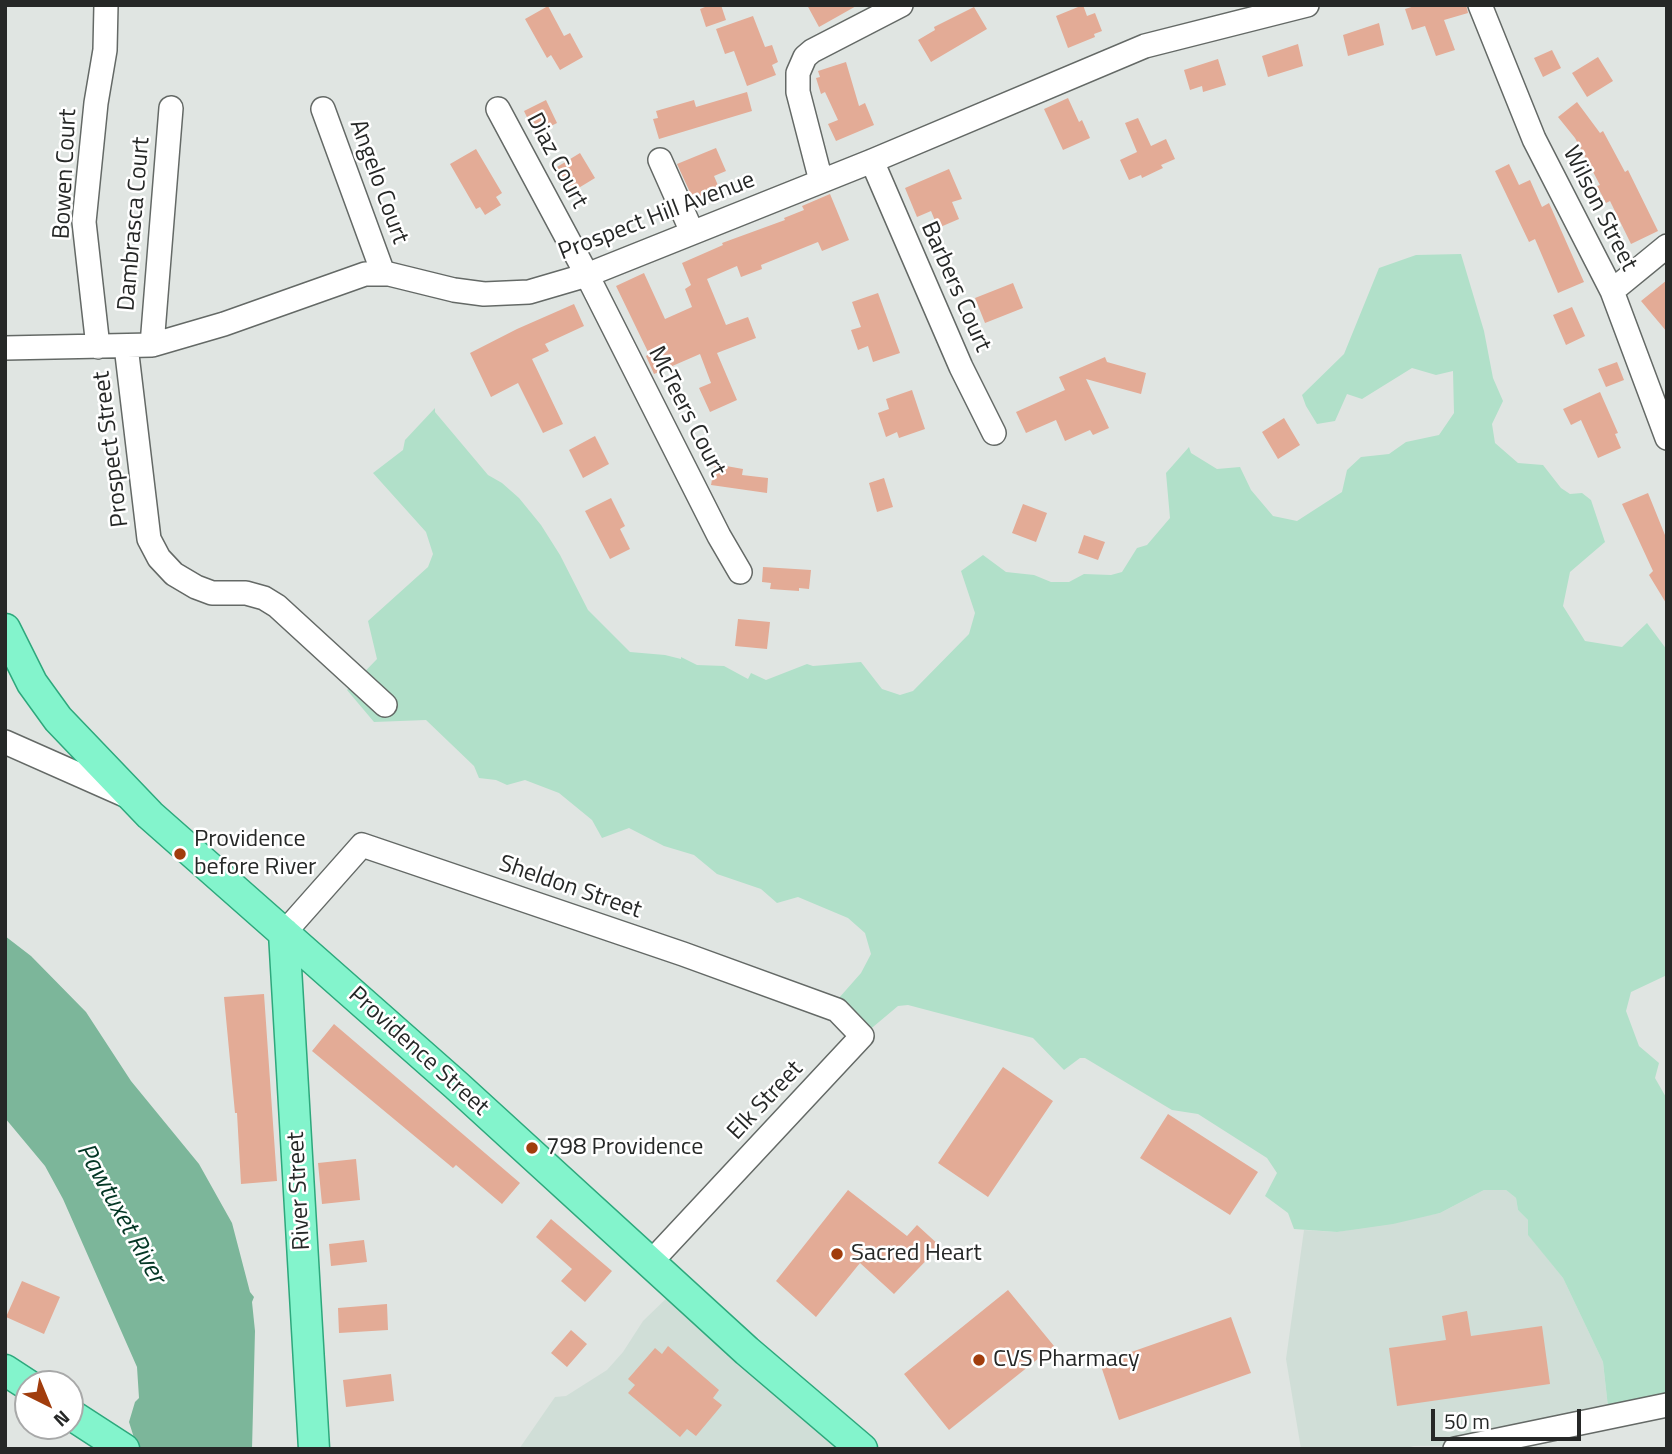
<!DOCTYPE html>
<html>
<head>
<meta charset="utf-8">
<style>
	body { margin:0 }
	#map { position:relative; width:1672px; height:1454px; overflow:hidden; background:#e0e5e2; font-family:"Titillium Web",sans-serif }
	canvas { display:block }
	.frame { position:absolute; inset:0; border:7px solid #262827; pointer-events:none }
	.north { position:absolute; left:14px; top:1370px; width:70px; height:70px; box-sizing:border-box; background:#fff; border:2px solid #a8a9a9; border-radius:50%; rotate:137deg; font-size:19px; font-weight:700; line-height:28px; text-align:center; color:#262827 }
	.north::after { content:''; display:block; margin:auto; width:24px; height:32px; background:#a13d0d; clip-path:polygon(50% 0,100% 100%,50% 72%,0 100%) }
	.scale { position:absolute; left:1431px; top:1409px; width:150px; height:32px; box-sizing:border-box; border:4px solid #262827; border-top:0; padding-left:9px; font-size:21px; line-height:24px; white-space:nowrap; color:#262827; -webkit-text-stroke:5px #fff; paint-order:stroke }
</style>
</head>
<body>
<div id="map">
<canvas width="1672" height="1454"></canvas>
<div class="frame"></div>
<div class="north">N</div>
<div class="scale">50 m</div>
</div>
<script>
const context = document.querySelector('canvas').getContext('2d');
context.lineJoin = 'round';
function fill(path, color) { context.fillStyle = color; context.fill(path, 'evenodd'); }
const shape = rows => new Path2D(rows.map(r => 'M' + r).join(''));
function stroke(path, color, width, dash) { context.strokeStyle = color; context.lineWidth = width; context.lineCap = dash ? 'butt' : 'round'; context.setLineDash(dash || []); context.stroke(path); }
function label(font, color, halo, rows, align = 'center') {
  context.font = font + ' "Titillium Web",sans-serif'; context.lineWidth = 5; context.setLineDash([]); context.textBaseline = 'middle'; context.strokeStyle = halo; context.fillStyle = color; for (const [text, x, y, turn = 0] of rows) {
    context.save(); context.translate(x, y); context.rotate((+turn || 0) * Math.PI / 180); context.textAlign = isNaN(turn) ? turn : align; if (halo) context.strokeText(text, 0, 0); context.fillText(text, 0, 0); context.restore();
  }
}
fill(shape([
	[1484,1190,1506,1190,1516,1198,1518,1210,1528,1220,1529,1235,1563,1278,1603,1362,1609,1416,1485,1445,1414,1446,1402,1449,1301,1449,1286,1359,1304,1230,1337,1232,1440,1213],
	[676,1289,861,1449,519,1449,555,1397,566,1396,607,1370,623,1352,643,1321]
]), '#d0ded7');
fill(shape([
	[1461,254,1484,331,1493,378,1503,401,1492,424,1495,443,1518,463,1543,465,1561,488,1570,494,1582,493,1591,500,1605,542,1570,572,1563,606,1585,641,1622,647,1647,623,1667,650,1667,975,1631,992,1626,1011,1639,1046,1659,1063,1655,1078,1667,1099,1667,1408,1609,1416,1603,1362,1563,1278,1528,1235,1528,1220,1518,1210,1516,1198,1506,1190,1484,1190,1440,1213,1393,1224,1337,1232,1294,1229,1288,1213,1265,1196,1277,1173,1267,1158,1198,1114,1172,1110,1085,1058,1080,1058,1064,1070,1033,1038,908,1005,898,1006,867,1032,831,1007,861,973,871,954,865,933,848,918,798,897,777,903,761,889,717,874,694,855,664,846,629,828,602,838,592,820,559,793,525,780,507,785,496,780,479,778,474,766,426,720,374,722,347,690,377,659,368,621,428,567,433,554,426,532,373,473,403,450,405,440,435,408,435,412,488,475,502,483,519,498,541,525,560,555,588,610,630,652,665,655,681,659,681,657,697,665,724,666,748,679,751,673,766,680,807,664,813,666,861,662,882,689,900,695,913,691,969,634,975,613,961,571,983,555,1006,572,1034,575,1051,582,1069,582,1084,574,1111,575,1122,572,1137,548,1147,545,1170,518,1166,473,1189,447,1191,453,1217,469,1240,467,1251,490,1273,516,1297,521,1342,492,1347,470,1361,457,1389,454,1406,442,1439,435,1454,413,1453,371,1436,375,1412,368,1362,399,1347,394,1335,421,1317,424,1306,406,1302,395,1344,354,1379,268,1416,255]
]), '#b1e0c9');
fill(shape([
	[5,936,31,956,86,1012,131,1081,199,1164,232,1223,250,1292,254,1297,252,1302,255,1331,252,1449,134,1449,135,1441,129,1422,135,1402,139,1398,137,1367,63,1199,45,1166,5,1118]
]), '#7cb69a');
fill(shape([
	[710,5,721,5,726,20,706,27,700,9],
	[807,5,858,5,819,27],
	[1083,5,1087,16,1095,13,1102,31,1094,34,1095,37,1068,48,1056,16],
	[1418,5,1466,5,1468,13,1444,20,1455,50,1436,56,1425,26,1412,30,1405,9],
	[548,6,564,36,570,33,583,57,560,70,551,55,547,58,525,19],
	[974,7,987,29,931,62,918,40,935,30,934,27],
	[753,16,765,47,772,45,778,62,772,65,776,75,747,86,734,51,725,54,716,29],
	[1379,23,1384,45,1348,56,1343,35],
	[1298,44,1303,66,1268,77,1262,56],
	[1552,50,1561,68,1543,77,1534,58],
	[1598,57,1613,81,1587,97,1572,73],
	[1218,59,1226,85,1203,92,1202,86,1190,90,1184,70],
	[846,62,859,106,865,103,874,125,836,141,828,124,838,120,825,92,821,94,816,78,820,77,818,71],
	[747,92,752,111,659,139,653,119,658,118,656,111,694,100,696,107],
	[1068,98,1079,122,1082,120,1090,138,1063,150,1044,109],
	[546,100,557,123,535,134,524,111],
	[1577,102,1600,133,1603,131,1625,172,1628,170,1658,231,1631,244,1610,201,1606,203,1597,186,1600,185,1575,138,1558,117],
	[1138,118,1151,146,1166,139,1175,159,1161,165,1163,168,1142,178,1141,175,1129,180,1120,160,1137,152,1125,123],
	[716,148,726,171,714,176,720,190,694,201,677,164],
	[476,149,502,193,496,197,501,205,485,215,480,207,476,209,450,164],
	[580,153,595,178,572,192,557,167],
	[1509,164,1519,185,1530,180,1542,207,1549,203,1584,282,1558,293,1535,239,1529,242,1495,171],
	[949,169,962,199,952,202,959,219,938,228,931,211,917,217,905,188],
	[830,194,849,240,822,251,818,242,761,265,762,269,741,277,737,266,707,279,726,325,748,317,756,338,717,353,737,400,710,412,699,388,711,383,700,354,654,374,646,356,649,354,616,286,644,273,665,319,692,307,685,289,691,285,682,263,723,245,722,243,785,220,784,218,804,210,802,206],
	[1667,280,1667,332,1641,301],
	[1013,283,1023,308,985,323,975,298],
	[878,293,900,353,873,362,868,346,858,350,851,330,861,327,852,302],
	[574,304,584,326,545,344,549,351,532,359,563,424,543,433,518,383,491,397,470,353,517,329],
	[1572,307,1585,336,1566,345,1553,315],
	[1105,357,1107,362,1146,373,1141,394,1086,379,1109,428,1093,435,1090,430,1065,441,1056,420,1026,433,1016,412,1065,390,1059,377],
	[1617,362,1624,380,1606,387,1598,369],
	[912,390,925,429,899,438,897,432,886,437,878,413,889,409,886,399],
	[1600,392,1618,433,1615,434,1621,448,1598,458,1581,420,1571,425,1563,409],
	[1284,418,1300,445,1278,459,1262,432],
	[595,436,609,464,583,478,569,450],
	[715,464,743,469,742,475,768,478,767,493,711,485],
	[884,478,893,507,877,512,869,483],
	[1648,493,1667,540,1666,603,1649,575,1653,571,1622,504],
	[611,498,625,526,620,529,630,549,610,559,585,511],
	[1023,504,1047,513,1036,542,1012,533],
	[1084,535,1105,542,1098,560,1078,553],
	[763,567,811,570,809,589,799,588,799,591,770,589,771,583,762,582],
	[738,619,770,622,767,649,735,646],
	[264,994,277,1181,241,1184,237,1113,235,1113,224,997],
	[334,1024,520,1183,502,1204,456,1165,453,1168,312,1051],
	[1003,1067,1053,1101,988,1197,938,1163],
	[1168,1114,1258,1172,1230,1215,1140,1158],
	[356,1159,360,1200,322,1204,318,1163],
	[848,1190,907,1236,917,1225,940,1246,894,1294,860,1263,816,1317,776,1281],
	[551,1219,612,1271,585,1302,561,1281,572,1269,536,1237],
	[364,1240,367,1262,331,1266,329,1244],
	[22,1281,60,1297,44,1334,6,1317],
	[1008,1290,1054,1346,949,1430,904,1374],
	[387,1304,388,1330,339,1333,338,1308],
	[1467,1311,1471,1336,1542,1326,1550,1384,1397,1406,1389,1348,1446,1340,1442,1316],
	[1231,1317,1251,1373,1119,1420,1100,1363],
	[571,1330,587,1344,567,1367,551,1353],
	[668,1346,719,1390,713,1398,722,1405,696,1436,687,1429,680,1437,628,1393,635,1385,628,1379,655,1348,662,1354],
	[391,1374,394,1401,346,1407,343,1380]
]), '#e3ab96');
const minor = shape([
	[1480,5,1534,139,1612,291,1667,438],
	[323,109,383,273],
	[498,109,587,275,719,536,740,572],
	[660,160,692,232],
	[872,161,961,367,994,433],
	[821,181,798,92,798,73,805,57,812,51,901,5],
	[1612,291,1667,246],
	[152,345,171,108],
	[126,346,149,539,159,558,174,574,196,587,212,593,246,593,264,598,277,606,385,705],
	[98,347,84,222,96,103,105,50,106,5],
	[5,348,152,345,224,324,365,274,389,274,454,290,484,294,529,292,587,275,872,161,1145,46,1307,5],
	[5,742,127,796],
	[284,933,362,845,683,954,837,1010,862,1036,651,1262],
	[1455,1449,1667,1405]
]);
const major = shape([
	[5,629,32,683,58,719,150,815,456,1085,747,1351,862,1449],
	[284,933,314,1449],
	[5,1370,28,1385],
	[70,1414,124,1449]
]);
stroke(minor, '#646966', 26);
stroke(major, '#2da87c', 33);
stroke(minor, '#fff', 23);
stroke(major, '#83f4cc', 30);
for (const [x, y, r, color] of [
	[180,854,7,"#a13d0d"],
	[532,1148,7,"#a13d0d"],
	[837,1254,7,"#a13d0d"],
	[979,1360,7,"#a13d0d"]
]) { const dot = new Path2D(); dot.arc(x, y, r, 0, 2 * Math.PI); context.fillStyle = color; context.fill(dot); stroke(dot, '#fff', 2.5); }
label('24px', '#262827', '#fff', [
	["Diaz Court",556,161,62],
	["Bowen Court",66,174,-87],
	["Angelo Court",378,182,70],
	["Wilson Street",1599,209,63],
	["Prospect Hill Avenue",657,217,-21],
	["Dambrasca Court",135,224,-85],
	["Barbers Court",955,287,66],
	["McTeers Court",686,412,63],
	["Prospect Street",112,449,-97],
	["Sheldon Street",570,888,19],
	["Providence Street",418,1052,42],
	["Elk Street",766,1101,-47],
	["River Street",300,1191,-93]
]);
label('24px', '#262827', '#fff', [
	["Providence",194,840],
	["before River",194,868],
	["798 Providence",546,1148],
	["Sacred Heart",851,1254],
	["CVS Pharmacy",993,1360]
], 'left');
label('italic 26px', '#043725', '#fff', [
	["Pawtuxet River",120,1214,61]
]);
</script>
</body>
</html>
